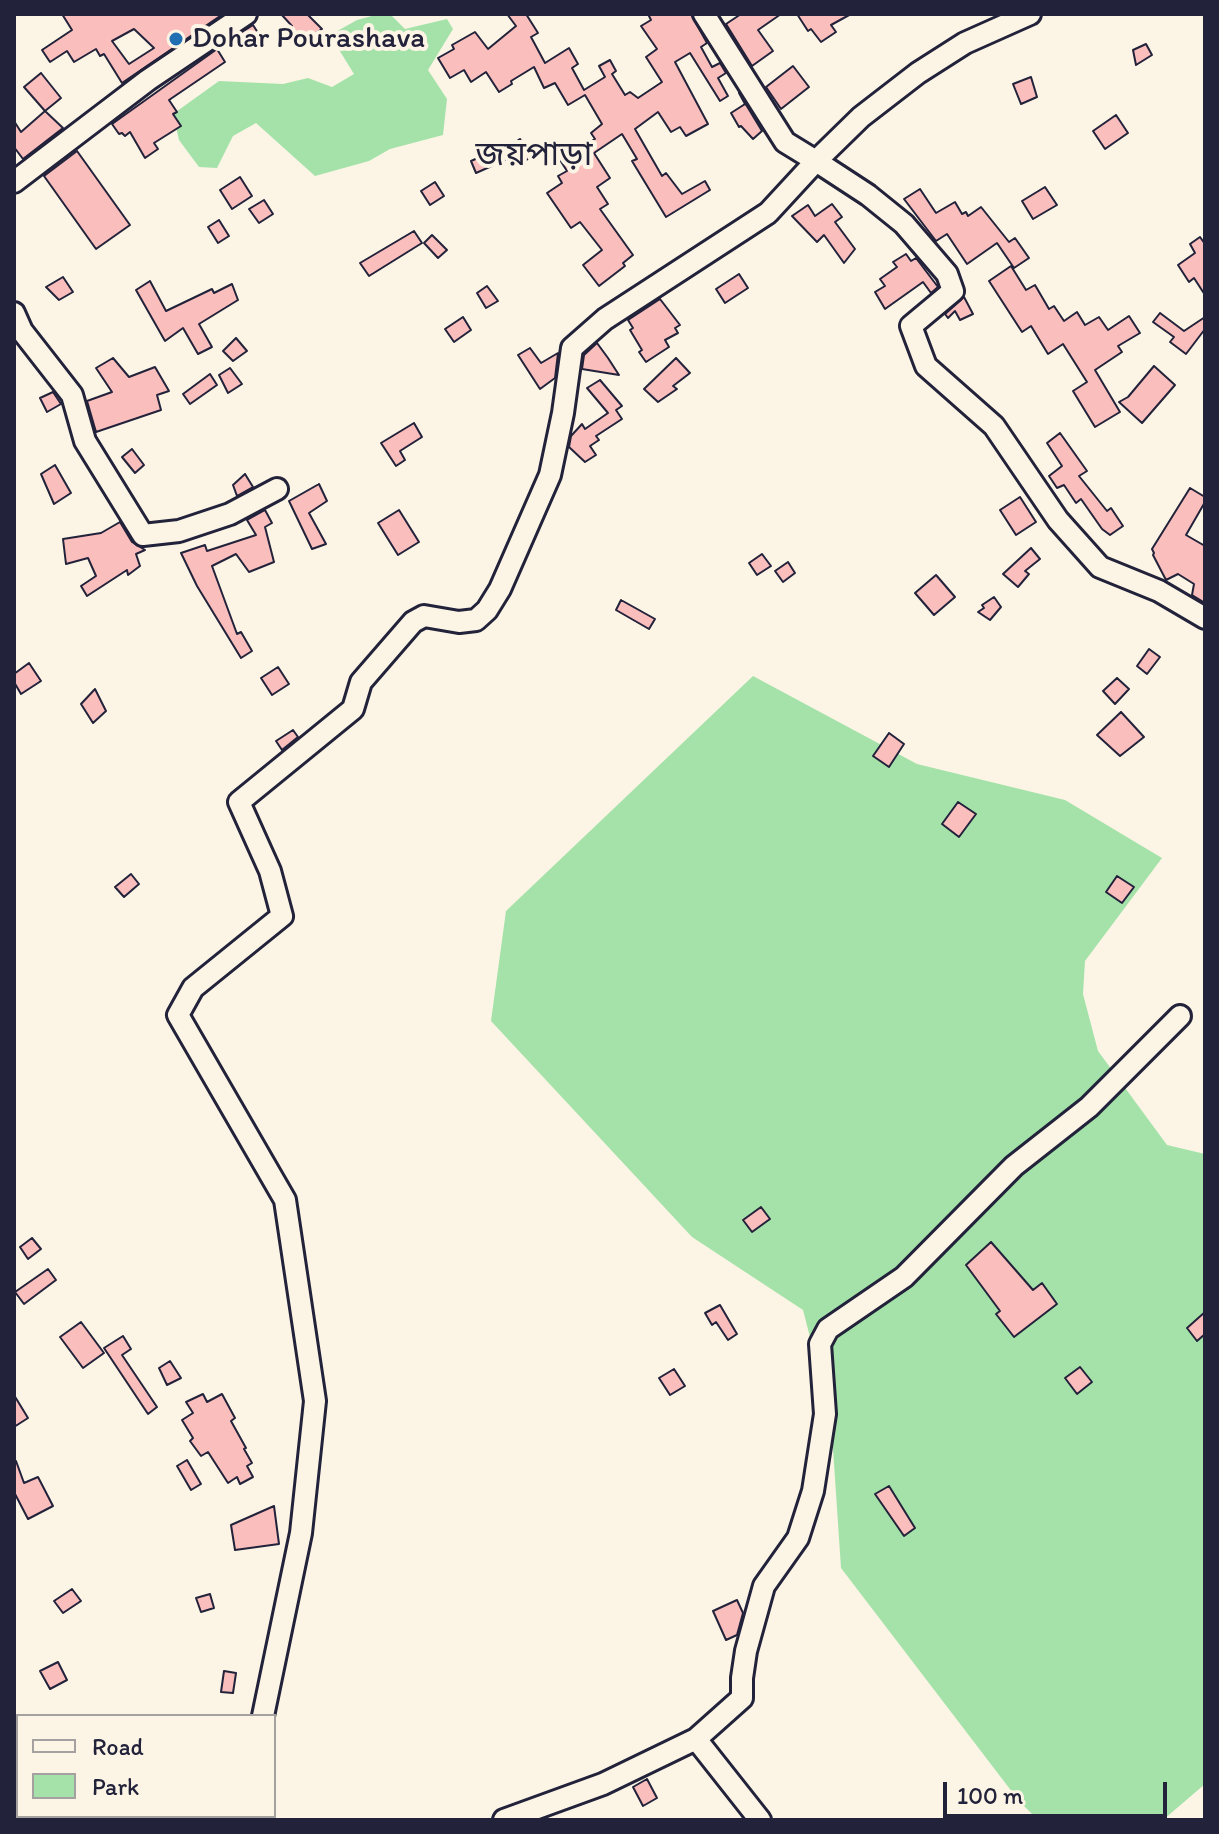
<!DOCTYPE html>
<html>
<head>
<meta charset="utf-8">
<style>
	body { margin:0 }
	#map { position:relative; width:1219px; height:1834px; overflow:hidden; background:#fcf5e5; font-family:Itim,sans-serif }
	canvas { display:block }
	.frame { position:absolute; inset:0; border:16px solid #22223b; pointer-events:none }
	.legend { position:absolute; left:16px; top:1714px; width:260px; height:104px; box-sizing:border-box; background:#fcf5e5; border:2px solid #a5a1a1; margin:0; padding:10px 14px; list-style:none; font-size:24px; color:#22223b }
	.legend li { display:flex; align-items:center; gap:16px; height:40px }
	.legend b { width:40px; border:2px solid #a5a1a1 }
	.scale { position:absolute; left:943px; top:1782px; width:224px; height:36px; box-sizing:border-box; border:4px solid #22223b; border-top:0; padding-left:10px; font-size:24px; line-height:28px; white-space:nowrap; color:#22223b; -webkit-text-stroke:6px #fcf5e5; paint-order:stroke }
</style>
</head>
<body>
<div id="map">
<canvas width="1219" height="1834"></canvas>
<div class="frame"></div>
<ul class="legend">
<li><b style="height:10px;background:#fcf5e5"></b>Road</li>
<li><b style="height:22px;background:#a5e2aa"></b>Park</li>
</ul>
<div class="scale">100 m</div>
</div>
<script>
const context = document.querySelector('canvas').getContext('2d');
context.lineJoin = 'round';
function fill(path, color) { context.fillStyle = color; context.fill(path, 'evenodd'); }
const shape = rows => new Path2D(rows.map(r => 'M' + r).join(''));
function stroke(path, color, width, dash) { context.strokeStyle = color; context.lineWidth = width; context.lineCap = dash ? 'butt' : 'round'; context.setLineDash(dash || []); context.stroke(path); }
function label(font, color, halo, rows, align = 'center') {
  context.font = font + ' Itim,"Noto Sans Bengali",sans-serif'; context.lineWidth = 8; context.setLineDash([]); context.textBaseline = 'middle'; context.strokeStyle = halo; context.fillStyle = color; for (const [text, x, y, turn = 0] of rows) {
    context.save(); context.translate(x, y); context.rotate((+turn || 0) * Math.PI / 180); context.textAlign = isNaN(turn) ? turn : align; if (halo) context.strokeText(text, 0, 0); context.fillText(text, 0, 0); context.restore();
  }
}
fill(shape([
	[379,14,390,14,405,29,447,19,453,29,428,70,447,99,443,135,390,149,369,161,315,176,256,123,233,136,217,168,199,167,179,140,173,114,219,81,283,84,308,78,332,87,354,74,338,48,332,34,357,20],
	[753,676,917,764,1065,800,1162,858,1085,961,1083,994,1098,1051,1167,1145,1205,1154,1205,1784,1163,1820,1038,1820,1019,1801,841,1568,831,1419,803,1310,692,1237,491,1021,506,911]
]), '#a5e2aa');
const building = shape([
	[62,14,223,14,122,83,104,54,100,56,96,49,74,62,67,51,50,62,42,50,72,30,62,14],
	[134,29,154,48,129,64,112,41,134,29],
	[281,14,307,14,322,29,298,44,288,29,292,26,281,14],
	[507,14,526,14,538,33,531,37,545,63,569,48,578,64,572,68,584,90,605,77,599,66,610,60,616,71,612,74,625,95,630,92,638,98,662,82,646,57,657,49,641,26,651,20,648,14,691,14,707,43,701,47,712,67,720,63,726,73,718,78,728,96,720,101,690,53,675,62,708,124,686,136,680,127,671,132,658,112,635,129,662,176,666,173,682,194,705,181,710,190,666,217,632,161,637,159,622,134,594,153,610,178,597,187,608,204,600,209,633,255,623,263,625,266,599,286,583,265,602,250,580,222,571,228,547,193,562,183,558,176,567,171,560,160,595,139,591,133,602,124,585,95,568,105,555,83,544,88,534,67,511,81,512,84,499,92,486,72,471,82,464,70,450,78,438,58,454,49,452,45,475,32,488,49,516,26,507,14],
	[741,14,781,14,758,30,773,51,752,66,726,24,741,14],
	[797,14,851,14,831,25,836,32,821,42,811,29,808,31,797,14],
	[253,25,260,36,243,47,236,36,253,25],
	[1146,44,1152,55,1136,65,1133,50,1146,44],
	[217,49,225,62,169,100,177,112,173,114,181,126,154,143,158,149,145,158,130,132,125,136,122,133,119,134,112,124,217,49],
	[793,66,809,87,781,109,766,87,793,66],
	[41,73,61,98,45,111,24,87,41,73],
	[1031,77,1037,97,1021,104,1013,84,1031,77],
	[739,93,762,131,753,139,741,126,739,127,731,113,745,104,739,93],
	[45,111,63,128,23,159,14,147,14,121,21,132,45,111],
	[1116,115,1128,133,1105,149,1093,131,1116,115],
	[520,139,531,157,517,166,512,157,476,173,471,161,496,150,496,154,520,139],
	[77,151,130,225,96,249,44,176,77,151],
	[240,177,252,196,232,209,220,190,240,177],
	[435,182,444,196,430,205,421,191,435,182],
	[1045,187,1057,205,1033,219,1022,201,1045,187],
	[920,189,936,213,955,202,962,214,966,212,968,216,981,207,1009,242,1015,238,1029,258,1014,268,997,243,967,264,947,234,936,241,904,199,920,189],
	[264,200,273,214,259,223,249,209,264,200],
	[832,204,842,217,835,222,855,249,844,263,824,235,817,242,792,216,808,205,815,216,832,204],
	[219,220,229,236,218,243,208,227,219,220],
	[414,231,422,243,369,276,360,263,414,231],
	[432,235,447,250,438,258,424,243,432,235],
	[1200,237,1205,244,1205,295,1194,278,1189,282,1178,265,1195,253,1190,244,1200,237],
	[906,254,911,261,916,258,938,287,931,293,923,282,885,309,875,292,885,286,880,279,897,267,893,262,906,254],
	[1011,266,1026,290,1035,285,1049,309,1054,306,1064,321,1077,312,1085,325,1099,317,1108,330,1129,316,1140,333,1118,346,1122,352,1095,370,1120,412,1095,427,1073,391,1087,382,1063,344,1048,354,1031,326,1022,332,989,281,1011,266],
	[739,274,748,288,725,303,716,289,739,274],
	[63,277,73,292,59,300,46,287,63,277],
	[150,281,166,311,212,289,214,293,232,284,238,300,199,324,212,347,198,354,183,328,165,341,136,290,150,281],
	[487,286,498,301,486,308,477,293,487,286],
	[964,297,973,314,960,320,955,311,948,318,945,314,964,297],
	[660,299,680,325,675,328,678,333,665,340,669,347,646,362,639,352,642,350,630,330,633,328,628,320,660,299],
	[1160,313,1184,331,1205,317,1205,329,1186,354,1170,342,1174,337,1153,322,1160,313],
	[463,317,471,330,454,342,445,329,463,317],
	[236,338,247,351,233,361,223,351,236,338],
	[597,343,608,358,619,375,582,369,584,355,597,343],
	[530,348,541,363,558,353,555,378,540,389,518,355,530,348],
	[113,358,129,377,155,367,169,391,157,395,161,410,96,432,87,401,112,392,96,368,113,358],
	[676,358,690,373,673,386,677,389,658,402,644,389,676,358],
	[1154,366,1175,385,1142,423,1119,402,1128,397,1154,366],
	[230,368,242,384,228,393,219,375,230,368],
	[210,374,217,385,190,404,183,394,210,374],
	[600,380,622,406,616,410,622,419,596,436,599,440,590,446,596,455,585,462,569,447,571,436,582,424,585,429,608,413,587,388,600,380],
	[53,392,61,404,47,412,40,398,53,392],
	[414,423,422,437,400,451,405,460,396,466,381,443,414,423],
	[1060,433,1087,471,1079,476,1107,511,1111,508,1123,526,1110,535,1102,529,1081,499,1076,503,1064,485,1057,488,1049,476,1062,466,1047,443,1060,433],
	[132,449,144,465,135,473,122,457,132,449],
	[55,465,71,493,54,504,41,474,55,465],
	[245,474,253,487,237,496,233,485,245,474],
	[319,484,327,501,309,513,326,544,312,549,289,501,319,484],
	[1190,488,1205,497,1205,502,1186,535,1205,546,1205,603,1192,595,1194,584,1178,574,1166,580,1153,555,1154,553,1152,549,1190,488],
	[1020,497,1036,522,1016,535,1000,510,1020,497],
	[265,510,272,523,265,527,274,562,249,572,236,554,212,566,237,634,241,632,252,651,241,658,197,586,181,553,205,545,207,551,256,535,247,520,265,510],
	[399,510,419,542,398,555,378,523,399,510],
	[120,522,132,542,145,550,136,554,140,566,128,575,127,570,87,596,81,586,96,576,88,558,66,564,63,539,101,533,120,522],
	[1031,548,1040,559,1025,571,1029,574,1018,587,1003,574,1031,548],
	[762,554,771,566,757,575,749,563,762,554],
	[788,562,795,573,783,582,775,571,788,562],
	[936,575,955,597,934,615,915,593,936,575],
	[994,597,1001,607,990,620,978,612,984,608,982,605,994,597],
	[621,600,655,619,649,629,616,610,621,600],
	[1149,649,1160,657,1147,674,1137,666,1149,649],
	[29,663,41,681,21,694,14,682,14,674,29,663],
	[278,667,289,684,272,695,261,678,278,667],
	[1117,678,1129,689,1115,704,1103,691,1117,678],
	[95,689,106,711,93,723,81,704,95,689],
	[1121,712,1144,737,1120,756,1097,735,1121,712],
	[293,730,298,737,282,750,276,741,293,730],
	[889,733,904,744,889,767,873,756,889,733],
	[958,802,976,814,959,837,942,824,958,802],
	[131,874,139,884,124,897,115,887,131,874],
	[1117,876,1134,887,1122,903,1106,892,1117,876],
	[761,1207,770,1219,752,1232,743,1220,761,1207],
	[32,1238,41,1249,28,1259,20,1247,32,1238],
	[991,1242,1033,1290,1042,1283,1057,1304,1014,1337,996,1314,1000,1311,966,1265,991,1242],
	[48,1269,56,1280,24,1304,15,1292,48,1269],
	[720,1305,737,1334,728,1340,716,1322,712,1325,705,1313,720,1305],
	[1205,1312,1205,1334,1197,1341,1187,1328,1205,1312],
	[81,1322,104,1353,83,1368,60,1337,81,1322],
	[123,1336,131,1349,122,1355,157,1407,148,1414,104,1348,123,1336],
	[170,1361,181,1378,167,1385,159,1368,170,1361],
	[1080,1367,1092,1382,1077,1394,1065,1378,1080,1367],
	[674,1369,685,1386,670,1395,659,1378,674,1369],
	[203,1394,207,1402,222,1394,235,1418,231,1421,246,1448,244,1449,252,1463,247,1466,253,1477,240,1484,237,1477,228,1483,208,1452,201,1456,190,1441,193,1438,182,1420,193,1413,186,1402,203,1394],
	[14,1395,28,1418,14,1427,14,1395],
	[187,1460,201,1484,191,1490,177,1466,187,1460],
	[16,1461,24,1483,38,1477,53,1506,28,1519,14,1492,14,1462,16,1461],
	[889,1486,915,1528,904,1536,875,1494,889,1486],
	[274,1506,279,1544,235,1550,231,1525,274,1506],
	[72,1589,81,1601,63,1613,54,1601,72,1589],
	[210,1594,214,1608,201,1612,196,1598,210,1594],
	[737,1600,743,1613,737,1635,726,1640,713,1611,737,1600],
	[58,1662,67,1680,50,1689,40,1671,58,1662],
	[224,1671,236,1673,233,1693,221,1692,224,1671],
	[647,1779,657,1798,643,1806,633,1787,647,1779]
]);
fill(building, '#fabebc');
stroke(building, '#22223b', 2);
const minor = shape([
	[704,14,785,142,816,161,861,117,918,73,965,43,1030,14],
	[14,182,148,80,246,14],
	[14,313,22,331,72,395,85,441,143,535,179,531,230,514,277,489],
	[263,1716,301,1533,315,1401,285,1200,178,1015,193,988,282,916,270,871,239,802,353,709,361,682,413,622,424,616,459,622,476,620,487,610,500,589,550,475,563,413,572,348,605,319,768,213,816,161,868,195,904,224,947,274,953,291,911,326,926,366,994,426,1058,520,1100,567,1159,591,1205,618],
	[696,1739,760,1820],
	[238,1820,239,1816],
	[504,1820,603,1784,696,1739,742,1698,742,1678,746,1651,764,1586,798,1538,813,1491,825,1414,820,1344,828,1329,904,1277,1014,1166,1089,1107,1180,1016]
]);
stroke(minor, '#22223b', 26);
stroke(minor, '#fcf5e5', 20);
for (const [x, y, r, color] of [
	[176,39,8,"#1f6fb2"]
]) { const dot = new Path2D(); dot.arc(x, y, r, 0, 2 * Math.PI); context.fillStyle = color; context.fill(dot); stroke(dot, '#fcf5e5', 3); }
label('30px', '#22223b', '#fcf5e5', [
	["Dohar Pourashava",192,39]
], 'left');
label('34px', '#22223b', '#fcf5e5', [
	["জয়পাড়া",534,156]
]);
</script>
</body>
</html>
